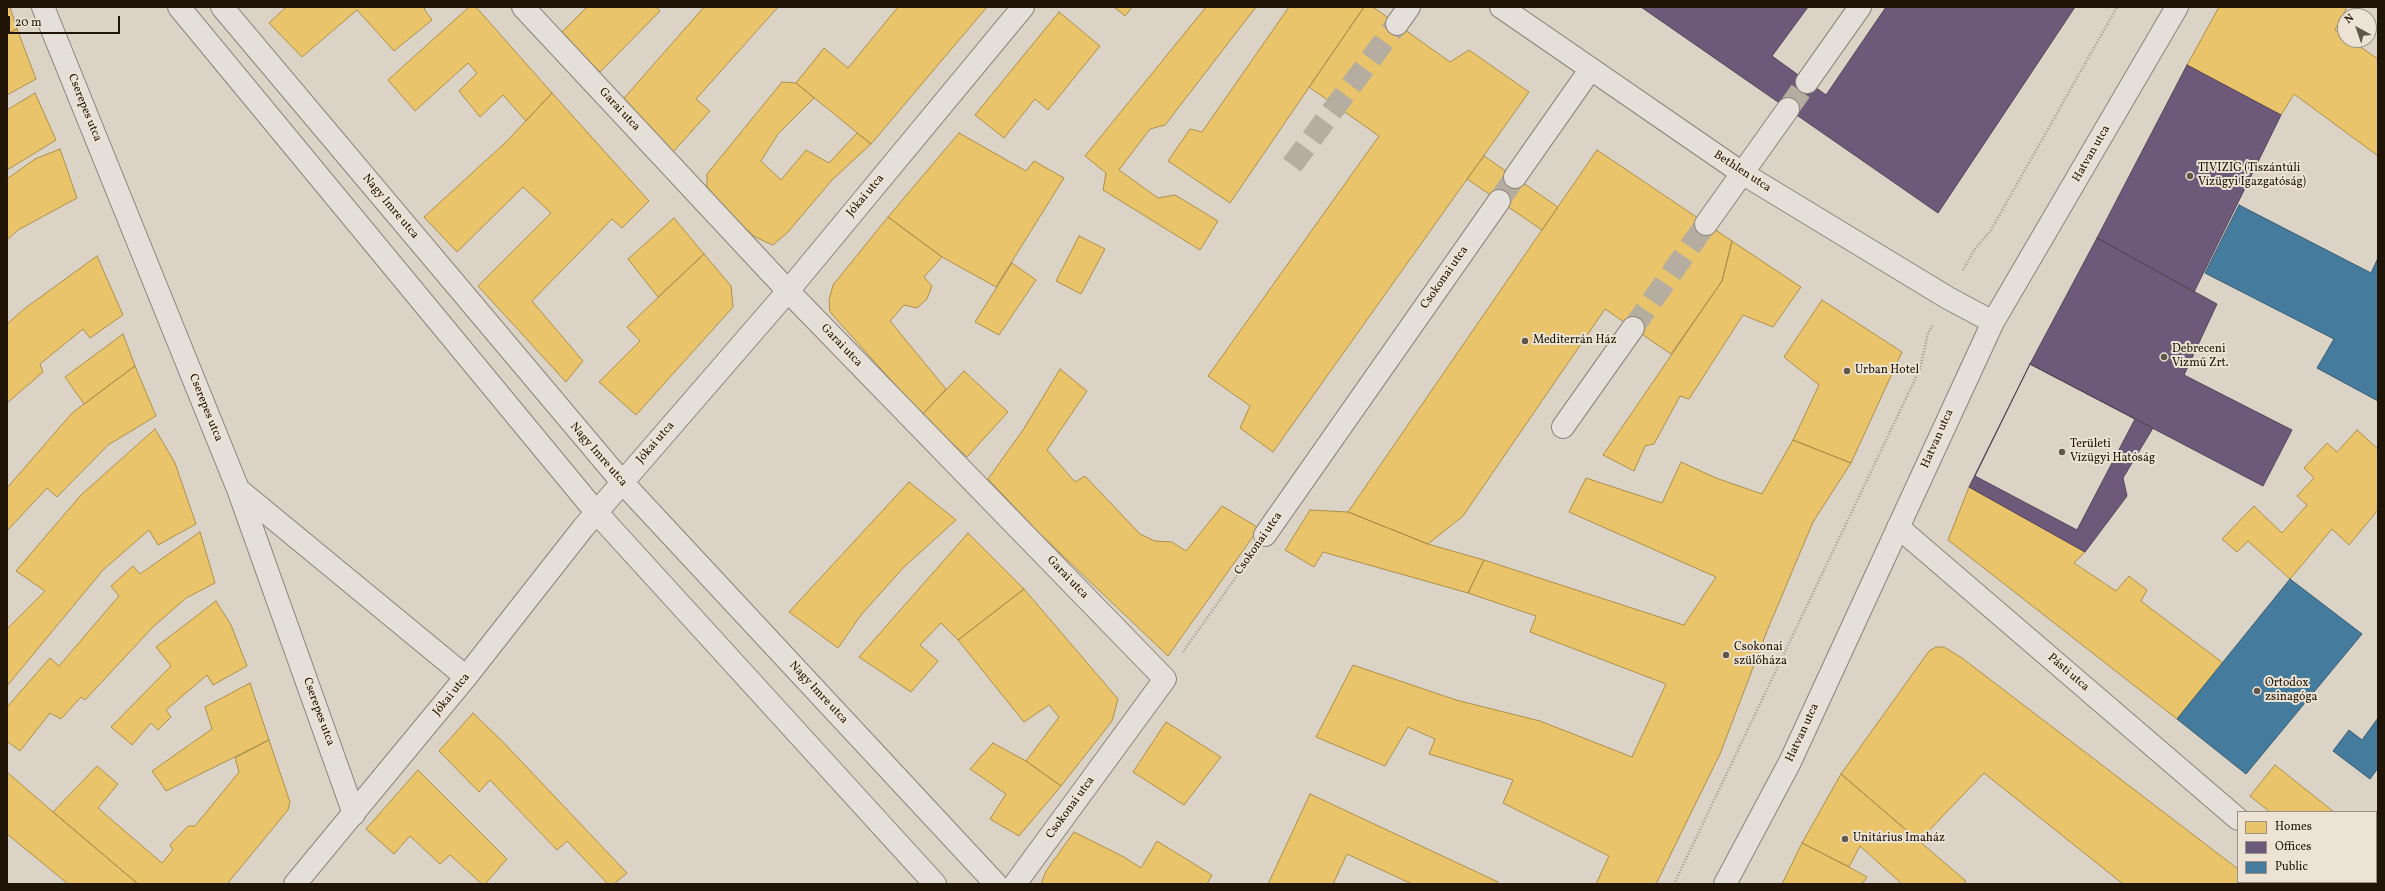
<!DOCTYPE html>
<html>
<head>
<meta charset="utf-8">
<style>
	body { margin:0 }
	#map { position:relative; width:2385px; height:891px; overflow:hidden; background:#dbd3c6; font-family:Vollkorn,serif }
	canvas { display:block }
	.frame { position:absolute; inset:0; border:8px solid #1f1405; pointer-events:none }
	.legend { position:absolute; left:2237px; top:811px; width:140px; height:72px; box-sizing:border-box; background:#ede3d4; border:1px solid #9b9081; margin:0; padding:5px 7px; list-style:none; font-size:12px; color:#1f1405 }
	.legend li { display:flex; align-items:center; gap:8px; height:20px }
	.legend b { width:20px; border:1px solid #9b9081 }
	.north { position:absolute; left:2337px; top:8px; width:40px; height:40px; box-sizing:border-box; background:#ede3d4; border:1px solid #9b9081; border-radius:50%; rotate:320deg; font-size:11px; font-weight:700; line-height:16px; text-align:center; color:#1f1405 }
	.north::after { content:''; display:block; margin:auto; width:14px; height:18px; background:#615749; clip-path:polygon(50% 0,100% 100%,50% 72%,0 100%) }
	.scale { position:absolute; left:8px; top:16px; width:112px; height:18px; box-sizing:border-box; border:2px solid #1f1405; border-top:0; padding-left:5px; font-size:12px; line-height:14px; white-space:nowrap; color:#1f1405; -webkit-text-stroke:3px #ede3d4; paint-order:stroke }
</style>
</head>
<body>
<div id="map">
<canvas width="2385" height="891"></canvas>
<div class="frame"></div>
<ul class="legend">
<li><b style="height:11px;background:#e9c46a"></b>Homes</li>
<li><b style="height:11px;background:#6d597a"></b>Offices</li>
<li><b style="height:11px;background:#457b9d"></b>Public</li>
</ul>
<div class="north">N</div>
<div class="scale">20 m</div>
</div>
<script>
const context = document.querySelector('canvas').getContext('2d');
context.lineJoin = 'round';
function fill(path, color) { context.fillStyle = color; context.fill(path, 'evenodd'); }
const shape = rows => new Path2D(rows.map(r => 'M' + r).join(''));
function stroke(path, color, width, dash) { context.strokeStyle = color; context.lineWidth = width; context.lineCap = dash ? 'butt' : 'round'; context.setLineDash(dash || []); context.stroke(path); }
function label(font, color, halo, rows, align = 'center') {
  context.font = font + ' Vollkorn,serif'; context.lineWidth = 4; context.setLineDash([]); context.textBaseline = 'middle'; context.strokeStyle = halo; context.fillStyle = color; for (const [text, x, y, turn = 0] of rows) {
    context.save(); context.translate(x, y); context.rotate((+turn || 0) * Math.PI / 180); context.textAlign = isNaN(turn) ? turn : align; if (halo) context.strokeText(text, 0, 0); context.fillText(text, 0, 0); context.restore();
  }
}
const homes = shape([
	[7,7,10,7,17,29,7,34,7,7],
	[286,7,426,7,424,9,432,20,394,51,357,10,302,57,269,23,286,7],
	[469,7,476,7,552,93,526,121,503,95,480,117,459,91,477,73,468,63,415,111,388,80,469,7],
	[587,7,656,7,660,11,600,72,561,33,587,7],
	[704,7,778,7,696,99,710,111,673,152,618,105,704,7],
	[898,7,987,7,871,144,796,83,824,48,848,68,898,7],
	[1114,7,1132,7,1125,16,1114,7],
	[1206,7,1256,7,1165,125,1150,129,1119,170,1158,198,1175,195,1218,221,1200,250,1103,190,1106,173,1085,156,1206,7],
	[1289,7,1364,7,1230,203,1168,161,1190,129,1202,132,1289,7],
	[1364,7,1373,7,1450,62,1469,50,1529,92,1273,452,1240,428,1250,406,1208,376,1379,136,1309,87,1364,7],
	[2219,7,2347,7,2335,30,2345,36,2345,40,2350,40,2378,59,2378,156,2294,94,2281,115,2187,65,2219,7],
	[1059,12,1100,46,1048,110,1035,99,1004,138,975,115,1059,12],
	[17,29,36,79,7,95,7,34,17,29],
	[782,82,796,83,814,98,778,134,761,161,781,180,806,150,829,163,857,133,871,144,832,180,788,232,773,245,755,237,727,212,707,187,707,174,782,82],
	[35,93,56,140,7,170,7,110,35,93],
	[552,93,649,201,622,228,612,219,532,301,583,361,566,382,478,286,551,213,523,187,457,252,424,217,506,142,552,93],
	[959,133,1026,171,1034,161,1064,178,996,287,942,257,888,217,959,133],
	[60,149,77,198,18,230,7,240,7,179,35,159,60,149],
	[1597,150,1732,241,1722,281,1671,354,1605,309,1463,516,1428,544,1348,512,1597,150],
	[1484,156,1558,207,1542,230,1467,179,1484,156],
	[888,217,942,257,924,277,932,286,927,299,917,308,904,305,890,321,946,389,922,415,830,312,829,300,833,285,888,217],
	[674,218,704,254,658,297,628,259,674,218],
	[1079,236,1105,249,1081,294,1056,281,1079,236],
	[1732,241,1801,287,1773,327,1743,315,1689,399,1680,396,1654,444,1645,446,1634,471,1603,455,1722,281,1732,241],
	[704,254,731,286,733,307,636,415,599,382,640,341,627,327,704,254],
	[97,256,123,315,90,338,83,329,40,364,43,372,7,403,7,324,24,309,97,256],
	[1012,263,1036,280,999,335,975,322,1012,263],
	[1822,300,1902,352,1851,463,1793,440,1819,385,1784,357,1822,300],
	[123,334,135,366,84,404,65,377,123,334],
	[135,366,156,416,108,445,57,497,47,488,7,531,7,488,72,413,135,366],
	[1060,369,1087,391,1047,450,1075,482,1085,476,1140,534,1155,541,1172,542,1186,551,1222,506,1259,528,1168,656,1037,531,988,479,1023,430,1060,369],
	[964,371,1008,412,967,457,922,415,964,371],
	[155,429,175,463,196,524,158,545,149,530,103,570,7,686,7,629,45,591,16,571,81,495,155,429],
	[2357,430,2378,449,2378,510,2349,545,2332,529,2290,579,2248,541,2237,552,2222,539,2254,506,2282,533,2307,505,2297,496,2314,478,2304,468,2327,443,2337,452,2357,430],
	[1793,440,1851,463,1813,522,1767,631,1720,754,1656,884,1596,884,1609,856,1503,803,1513,780,1429,754,1435,739,1408,727,1385,766,1316,737,1353,665,1456,700,1540,721,1632,757,1666,684,1530,632,1536,616,1468,593,1484,560,1684,625,1716,577,1569,512,1586,478,1662,503,1681,462,1716,478,1762,494,1793,440],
	[909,482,956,520,904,567,861,615,838,648,789,612,909,482],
	[1969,487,2085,552,2074,563,2116,591,2129,576,2147,590,2141,601,2223,663,2177,719,1948,540,1969,487],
	[1310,510,1348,512,1428,544,1484,560,1468,593,1323,552,1314,567,1285,550,1310,510],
	[200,532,215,583,186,598,153,627,85,700,81,697,61,719,50,713,20,751,7,741,7,707,50,658,59,666,119,596,111,586,133,566,140,574,200,532],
	[968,533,1024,589,958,640,941,623,920,645,938,661,911,692,859,657,968,533],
	[1024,589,1118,699,1112,721,1061,786,1026,761,1059,717,1049,705,1024,722,958,640,1024,589],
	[216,601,231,625,247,666,213,685,207,675,166,710,171,717,158,730,151,723,132,745,111,727,171,666,156,647,216,601],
	[1936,647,1944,647,1962,658,2238,869,2238,882,2255,882,2257,884,2123,884,1984,773,1919,841,1841,774,1929,651,1936,647],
	[250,683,269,740,166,791,152,771,212,729,205,707,250,683],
	[473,713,503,742,627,873,614,884,608,884,567,841,557,850,490,780,479,792,439,751,473,713],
	[1166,722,1221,757,1184,805,1133,772,1166,722],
	[269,740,290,802,288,810,227,884,138,884,53,812,97,766,118,784,98,808,162,863,173,850,170,845,188,826,195,826,239,772,235,758,269,740],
	[993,743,1026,761,1061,786,1019,836,990,819,1006,794,970,769,993,743],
	[2275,765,2334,812,2270,812,2250,796,2275,765],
	[418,770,507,859,485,884,482,884,450,855,440,864,410,836,394,854,366,829,418,770],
	[7,772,53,812,138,884,68,884,7,834,7,772],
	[1841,774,1919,841,1966,881,1963,884,1902,884,1860,846,1849,867,1802,843,1841,774],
	[1310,794,1498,882,1497,884,1412,884,1347,854,1333,884,1268,884,1310,794],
	[1074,832,1124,857,1141,868,1157,841,1212,875,1207,884,1041,884,1046,871,1074,832],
	[1802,843,1849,867,1867,877,1862,884,1782,884,1802,843],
	[2376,846,2378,848,2378,884,2358,884,2356,882,2376,882,2376,846]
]);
fill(homes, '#e9c46a');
stroke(homes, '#ac8f4c', 1);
const offices = shape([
	[1641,7,1808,7,1772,56,1826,95,1886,7,2075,7,1938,213,1641,7],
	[2187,65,2281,115,2194,292,2097,238,2187,65],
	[2097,238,2217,304,2184,375,2292,430,2263,486,2030,364,2097,238],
	[2030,364,2153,428,2123,478,2127,496,2085,552,1969,487,2030,364],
	[2030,364,2135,419,2077,530,1975,476,2030,364]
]);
fill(offices, '#6d597a');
stroke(offices, '#564457', 1);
const public = shape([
	[2239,205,2371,273,2378,258,2378,401,2317,368,2334,339,2205,273,2239,205],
	[2290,579,2362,634,2246,774,2177,719,2290,579],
	[2378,718,2378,768,2370,779,2333,751,2349,730,2362,740,2378,718]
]);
fill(public, '#457b9d');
stroke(public, '#3a5c6f', 1);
stroke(shape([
	[1788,109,1807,82],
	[1292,165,1397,24],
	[1499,201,1515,177],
	[1633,328,1706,224]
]), '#b5ad9f', 22, [22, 11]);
const minor = shape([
	[43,7,238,489,354,814],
	[179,7,596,512,935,884],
	[222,7,622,482,996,884],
	[523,7,788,291,1165,679,1015,884],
	[1501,7,1742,173,1948,298,1993,322],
	[1397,24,1409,7],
	[1807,82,1860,7],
	[1515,177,1590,70],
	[1706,224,1788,109],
	[1563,427,1633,328],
	[239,490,466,677],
	[1898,527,2238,819],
	[1265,535,1499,201],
	[2312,882,2314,884],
	[295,884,466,677,583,528,788,291,1023,7],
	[1725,884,1790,762,1993,322,2177,7]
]);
stroke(minor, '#8a837a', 24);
stroke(shape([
	[1963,270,1974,250,1991,230,2117,7],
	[1183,652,1248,560],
	[1674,884,1920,369,1928,333,1933,325]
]), '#9e9992', 2.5, [1, 2]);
stroke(minor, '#e4dfd9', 22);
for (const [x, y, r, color] of [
	[2190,176,4,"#615749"],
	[1525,341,4,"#615749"],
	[2164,357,4,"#615749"],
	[1847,371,4,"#615749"],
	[2062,452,4,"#615749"],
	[1726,655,4,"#615749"],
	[2257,691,4,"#615749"],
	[1845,839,4,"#615749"]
]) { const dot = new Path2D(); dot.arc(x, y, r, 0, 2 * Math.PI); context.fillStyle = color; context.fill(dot); stroke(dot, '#ede3d4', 1.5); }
label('12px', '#1f1405', '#ede3d4', [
	["Cserepes utca",84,108,68],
	["Garai utca",619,110,47],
	["Hatvan utca",2092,154,-60],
	["Bethlen utca",1742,172,33],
	["Jókai utca",866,196,-50],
	["Nagy Imre utca",390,207,50],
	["Csokonai utca",1445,278,-55],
	["Garai utca",841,346,46],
	["Cserepes utca",205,408,68],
	["Hatvan utca",1938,439,-66],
	["Jókai utca",656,443,-49],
	["Nagy Imre utca",598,455,49],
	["Csokonai utca",1259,544,-55],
	["Garai utca",1067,578,46],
	["Pásti utca",2068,673,41],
	["Nagy Imre utca",818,693,47],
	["Jókai utca",452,695,-51],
	["Cserepes utca",318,712,70],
	["Hatvan utca",1803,733,-65],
	["Csokonai utca",1071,808,-54]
]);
label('12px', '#1f1405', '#ede3d4', [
	["TIVIZIG (Tiszántúli",2198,169],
	["Vízügyi Igazgatóság)",2198,183],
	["Mediterrán Ház",1533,341],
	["Debreceni",2172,350],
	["Vízmű Zrt.",2172,364],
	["Urban Hotel",1855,371],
	["Területi",2070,445],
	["Vízügyi Hatóság",2070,459],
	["Csokonai",1734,648],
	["szülőháza",1734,662],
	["Ortodox",2265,684],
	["zsinagóga",2265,698],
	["Unitárius Imaház",1853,839]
], 'left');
</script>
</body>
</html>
